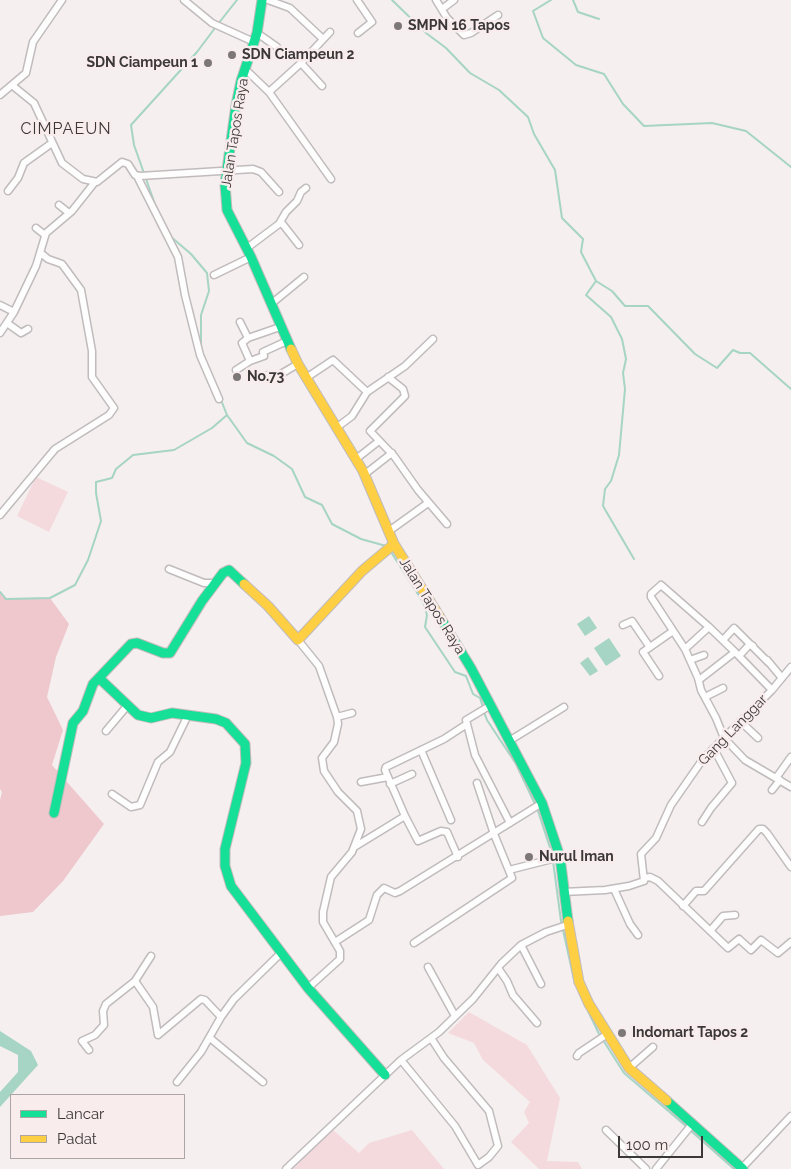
<!DOCTYPE html>
<html>
<head>
<meta charset="utf-8">
<style>
	body { margin:0 }
	#map { position:relative; width:791px; height:1169px; overflow:hidden; background:#f5efef; font-family:Raleway,sans-serif }
	canvas { display:block }
	.legend { position:absolute; left:10px; top:1094px; width:175px; height:65px; box-sizing:border-box; background:#f8eced; border:1px solid #ada4a5; margin:0; padding:6px 9px; list-style:none; font-size:15px; color:#3c3838 }
	.legend li { display:flex; align-items:center; gap:10px; height:25px }
	.legend b { width:25px; border:1px solid #ada4a5 }
	.scale { position:absolute; left:618px; top:1136px; width:85px; height:22px; box-sizing:border-box; border:2px solid #3c3838; border-top:0; padding-left:6px; font-size:15px; line-height:18px; white-space:nowrap; color:#3c3838; -webkit-text-stroke:4px #f8eced; paint-order:stroke }
</style>
</head>
<body>
<div id="map">
<canvas width="791" height="1169"></canvas>
<ul class="legend">
<li><b style="height:6px;background:#16e098"></b>Lancar</li>
<li><b style="height:6px;background:#ffcf43"></b>Padat</li>
</ul>
<div class="scale">100 m</div>
</div>
<script>
const context = document.querySelector('canvas').getContext('2d');
context.lineJoin = 'round';
function fill(path, color) { context.fillStyle = color; context.fill(path, 'evenodd'); }
const shape = rows => new Path2D(rows.map(r => 'M' + r).join(''));
function stroke(path, color, width, dash) { context.strokeStyle = color; context.lineWidth = width; context.lineCap = dash ? 'butt' : 'round'; context.setLineDash(dash || []); context.stroke(path); }
function label(font, color, halo, rows, align = 'center') {
  context.font = font + ' Raleway,sans-serif'; context.lineWidth = 5; context.setLineDash([]); context.textBaseline = 'middle'; context.strokeStyle = halo; context.fillStyle = color; for (const [text, x, y, turn = 0] of rows) {
    context.save(); context.translate(x, y); context.rotate((+turn || 0) * Math.PI / 180); context.textAlign = isNaN(turn) ? turn : align; if (halo) context.strokeText(text, 0, 0); context.fillText(text, 0, 0); context.restore();
  }
}
fill(shape([
	[36,477,68,492,49,532,17,516],
	[469,1012,527,1045,560,1098,547,1161,578,1162,582,1169,539,1169,511,1142,529,1123,524,1112,530,1102,483,1060,474,1043,448,1033],
	[332,1129,359,1153,369,1143,412,1130,444,1169,293,1169]
]), '#f4dadd');
fill(shape([
	[0,592,6,599,50,598,69,624,56,657,47,697,63,730,52,765,104,824,63,881,33,912,0,916,0,800,2,792,0,789]
]), '#eec8cd');
fill(shape([
	[589,616,597,628,585,636,577,624],
	[609,638,621,656,606,666,594,648],
	[588,657,598,671,590,676,580,663],
	[0,1031,31,1051,38,1065,0,1107,0,1092,18,1072,18,1055,0,1046]
]), '#a6d4c5');
stroke(shape([
	[392,0,426,33,446,48,470,73,499,90,528,117,534,134,555,170,562,218,583,239,581,252,596,281,586,295,611,317,622,339,626,359,623,373,625,389,619,455,611,481,605,489,603,506,634,559],
	[551,0,533,11,543,38,576,65,604,74,623,104,644,126,712,123,746,131,791,167],
	[573,0,578,12,599,19],
	[218,24,237,0],
	[157,210,134,145,131,125,197,52,215,28],
	[170,236,191,254,207,273,209,291,201,315,201,349],
	[596,281,612,291,625,306,648,306,695,354,717,368,733,350,740,353,750,353,791,389],
	[221,400,227,415,247,443,274,456,292,469,305,497,322,505,332,524,361,539,386,546],
	[391,552,423,602,427,615,425,627,455,672,466,676,473,694,480,698,483,707],
	[0,592,6,599,50,598,75,585,88,560,101,521,96,493,96,482,112,478,116,469,133,455,174,450,212,428,227,415],
	[484,712,487,720,516,764,535,804],
	[538,811,552,854],
	[553,861,561,921,575,984],
	[588,1011,600,1036],
	[603,1040,624,1073,687,1127],
	[691,1131,734,1169]
]), '#a6d4c5', 2);
const street = shape([
	[184,0,212,23,254,42],
	[268,0,290,8,323,39],
	[357,0,372,22,358,33],
	[436,0,447,18,464,35,471,33,498,15],
	[442,9,454,0],
	[257,33,277,47],
	[301,63,322,86],
	[245,69,269,92,331,179],
	[13,86,34,103,62,163,83,179,97,182,122,162,128,164,135,175,140,176,253,169,261,172,279,192],
	[269,92,301,63,330,32],
	[0,95,26,73,33,42,62,0],
	[137,176,178,257,185,295,200,355,219,399],
	[8,191,18,178,24,163,52,143],
	[59,205,69,213],
	[281,222,299,245],
	[36,228,45,235],
	[247,248,279,224,286,212,297,201,301,192,306,188],
	[214,275,251,257],
	[271,304,304,277],
	[0,305,14,312],
	[240,322,248,338,280,327],
	[7,323,21,333,28,329],
	[0,333,14,312,36,266,46,233,72,211,95,182],
	[248,338,242,343,250,361],
	[236,370,250,361,264,356,263,352,287,341],
	[268,375,274,378,298,364],
	[388,377,403,389,405,396,370,431,394,456,418,490,447,524],
	[306,378,333,360,367,392],
	[336,428,352,416,367,392,405,366,433,339],
	[356,459,379,441],
	[365,474,392,453],
	[0,515,55,449,109,415,114,408,92,377,92,351,81,290,62,264,48,259,42,254],
	[389,531,428,503],
	[169,569,204,583,216,583],
	[623,625,632,621,649,646],
	[709,627,735,652],
	[298,640,319,666,337,717,338,724,334,742,322,758,324,771,338,792,357,811,361,829,352,852,331,877,323,912,323,922,340,951,340,959,308,988],
	[723,640,734,628,769,663],
	[685,649,709,627,661,585,651,594,651,597,685,649,698,678,701,690,716,718,724,738,745,760,791,787],
	[739,656,750,644,753,646],
	[690,660,704,655],
	[767,660,782,678],
	[659,676,643,652,673,631],
	[699,680,735,652,772,690],
	[705,697,723,688],
	[491,705,466,720,475,755,510,823],
	[337,717,352,713],
	[740,721,758,738],
	[106,731,127,706],
	[509,741,564,707],
	[421,750,451,820],
	[388,777,385,770,386,767,444,739,467,724],
	[776,778,791,757],
	[390,784,412,774],
	[772,790,780,780],
	[112,794,131,807,140,805,158,762,170,752,188,715],
	[405,816,418,841,441,831,447,832,458,857],
	[702,822,711,808,732,783,714,749],
	[356,846,405,816,388,777,361,782],
	[509,870,560,857],
	[645,878,650,877,658,881,728,948,739,939,751,950,761,940,778,953,791,942],
	[614,889,630,924,638,935],
	[563,892,605,890,629,886,644,881,641,854,656,838,671,805,703,759,772,690,791,667],
	[683,906,696,891,704,891,759,829,763,829,767,833,791,867],
	[710,931,723,916,735,915],
	[335,942,369,920,377,895,384,888,395,893,400,891,542,803],
	[414,943,512,878,494,834,477,783],
	[521,945,541,984],
	[151,956,135,981,153,1007,158,1035,201,999,205,1000,221,1017],
	[428,967,455,1016],
	[498,968,507,981,513,995,537,1023],
	[210,1038,263,1082],
	[89,1050,82,1041,95,1035,104,1025,103,1011,106,1004,135,981],
	[577,1056,579,1053,606,1035],
	[401,1060,455,1126,478,1165,489,1157,498,1146,489,1111,444,1058,431,1038],
	[629,1068,653,1047],
	[177,1082,201,1052,221,1017,234,999,281,953],
	[606,1130,646,1169],
	[742,1168,791,1116],
	[286,1169,401,1060,439,1032,473,999,501,964,521,945,546,932,567,925],
	[656,1169,693,1123]
]);
const fast = shape([
	[262,0,257,33,241,81,236,105,225,184,227,210,251,257,291,349],
	[441,619,471,668,542,803,560,857,568,921],
	[99,678,138,715,151,718,172,713,216,719,226,723,245,744,246,763,225,849,225,866,231,886,308,988,385,1075],
	[54,813,73,723,83,711,93,684,131,644,137,643,163,653,170,653,202,601,223,573,229,570,244,584],
	[667,1101,743,1169]
]);
const slow = shape([
	[291,349,298,364,363,471,394,544,441,619],
	[244,584,268,606,298,640,362,571,394,544],
	[568,921,579,982,589,1004,629,1068,667,1101]
]);
stroke(street, '#c0bbbc', 9);
stroke(fast, '#c0bbbc', 11);
stroke(slow, '#c0bbbc', 11);
stroke(street, '#fefdfd', 6);
stroke(fast, '#16e098', 9);
stroke(slow, '#ffcf43', 9);
for (const [x, y, r, color] of [
	[398,26,5,"#7d7878"],
	[232,55,5,"#7d7878"],
	[208,63,5,"#7d7878"],
	[237,377,5,"#7d7878"],
	[529,857,5,"#7d7878"],
	[622,1033,5,"#7d7878"]
]) { const dot = new Path2D(); dot.arc(x, y, r, 0, 2 * Math.PI); context.fillStyle = color; context.fill(dot); stroke(dot, '#f8eced', 2); }
label('bold 14px', '#3c3838', '#f8eced', [
	["SMPN 16 Tapos",408,26],
	["SDN Ciampeun 2",242,55],
	["SDN Ciampeun 1",198,63,"right"],
	["No.73",247,377],
	["Nurul Iman",539,857],
	["Indomart Tapos 2",632,1033]
], 'left');
label('14px', '#3c3838', '#f8eced', [
	["Jalan Tapos Raya",235,133,-81],
	["Jalan Tapos Raya",432,606,58],
	["Gang Langgar",733,730,-46]
]);
context.letterSpacing = '1px';
label('16px', '#3c3838', '#f8eced', [
	["CIMPAEUN",66,129]
]);
context.letterSpacing = '0px';
</script>
</body>
</html>
